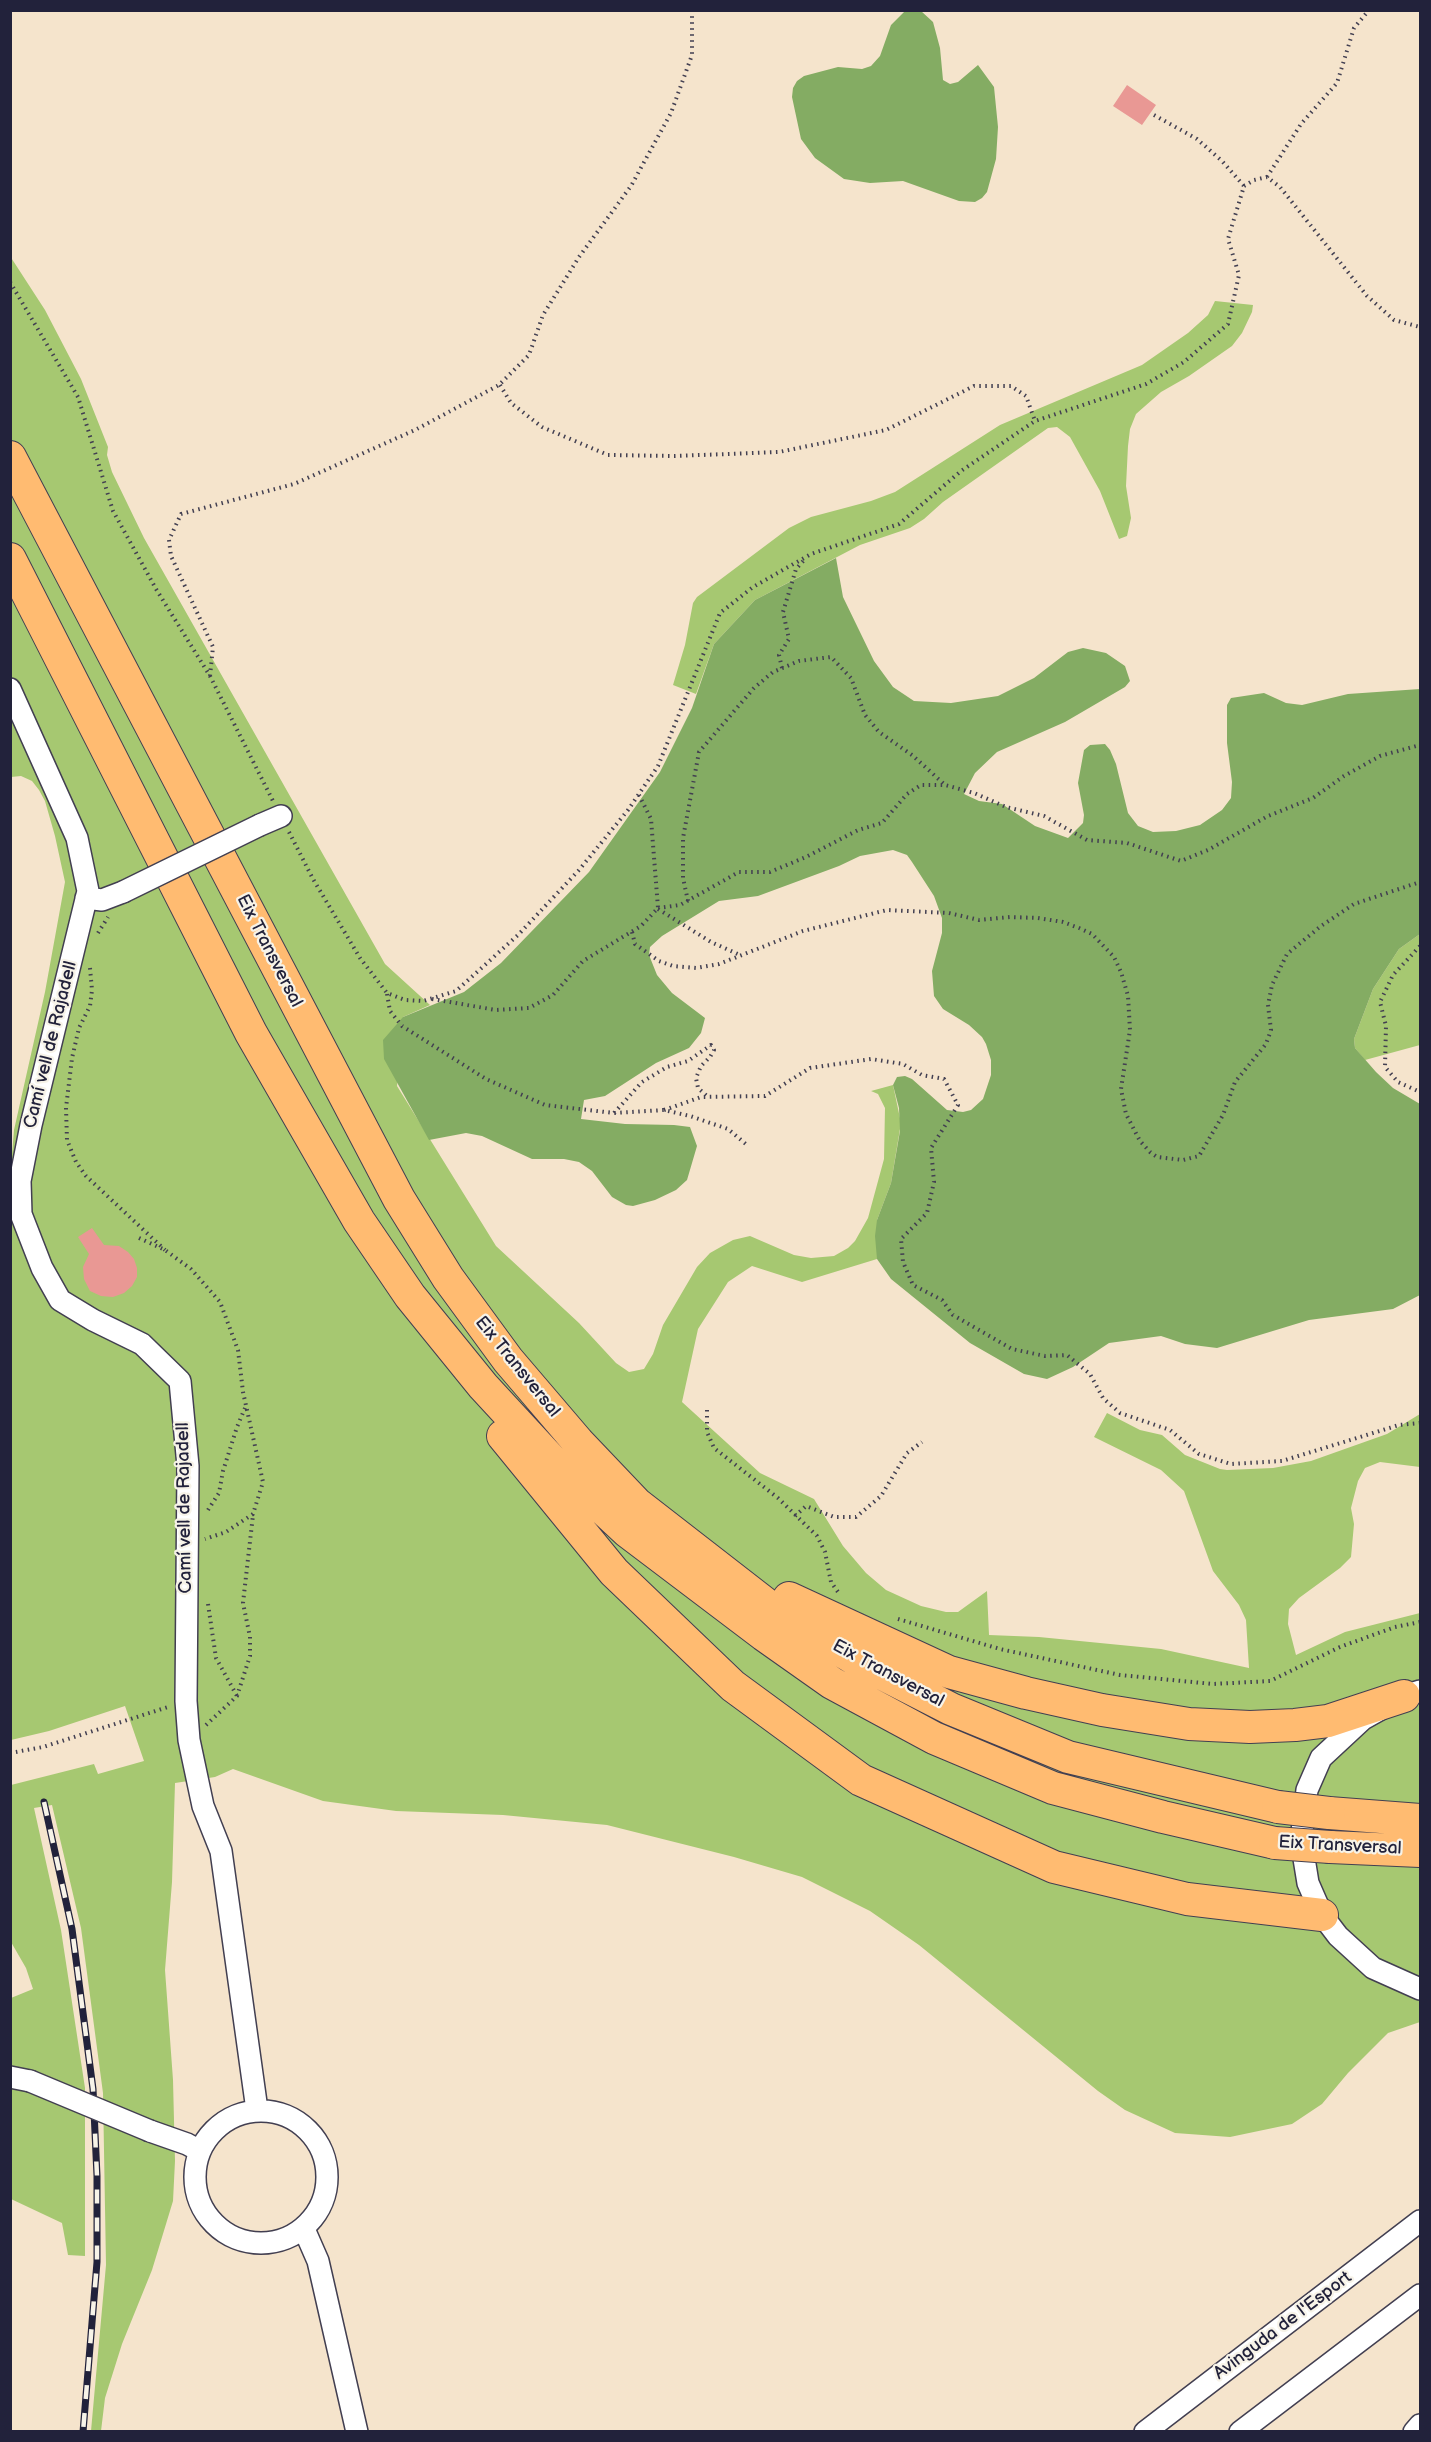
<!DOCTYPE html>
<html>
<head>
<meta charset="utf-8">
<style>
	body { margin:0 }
	#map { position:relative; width:1431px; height:2442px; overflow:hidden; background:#f5e4cc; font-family:"Balsamiq Sans",sans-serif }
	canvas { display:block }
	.frame { position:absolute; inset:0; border:12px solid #22223b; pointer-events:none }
</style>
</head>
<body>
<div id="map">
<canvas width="1431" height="2442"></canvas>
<div class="frame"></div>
</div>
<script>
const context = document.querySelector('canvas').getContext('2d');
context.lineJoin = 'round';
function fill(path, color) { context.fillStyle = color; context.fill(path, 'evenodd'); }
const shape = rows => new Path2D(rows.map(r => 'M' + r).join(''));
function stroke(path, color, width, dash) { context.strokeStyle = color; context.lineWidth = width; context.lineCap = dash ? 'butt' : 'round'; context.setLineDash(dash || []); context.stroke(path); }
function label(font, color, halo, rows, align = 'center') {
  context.font = font + ' "Balsamiq Sans",sans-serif'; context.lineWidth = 4.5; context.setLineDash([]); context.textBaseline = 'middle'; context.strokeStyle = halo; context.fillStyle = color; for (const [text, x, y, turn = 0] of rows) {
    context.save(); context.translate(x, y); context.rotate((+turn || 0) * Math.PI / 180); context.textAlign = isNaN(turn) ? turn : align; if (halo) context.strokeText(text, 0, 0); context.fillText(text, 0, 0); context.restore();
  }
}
fill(shape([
	[10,256,45,310,81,379,108,447,107,455,112,472,144,538,385,964,430,1005,403,1017,397,1086,496,1246,579,1323,616,1363,629,1372,644,1369,653,1354,663,1325,697,1267,710,1253,733,1240,750,1236,794,1255,811,1258,834,1256,848,1248,855,1241,868,1218,884,1159,885,1108,878,1094,871,1091,893,1085,901,1123,891,1183,877,1220,877,1259,802,1282,752,1266,728,1282,698,1329,682,1402,760,1473,814,1499,843,1546,866,1573,886,1590,921,1606,946,1612,958,1612,987,1591,989,1635,1039,1637,1161,1649,1249,1668,1246,1620,1239,1605,1213,1571,1184,1491,1161,1470,1094,1437,1107,1413,1140,1430,1162,1435,1185,1455,1220,1469,1227,1470,1273,1468,1311,1461,1387,1434,1420,1414,1420,1467,1380,1462,1365,1468,1358,1481,1351,1508,1354,1524,1351,1557,1340,1568,1299,1598,1289,1609,1288,1624,1296,1655,1345,1632,1420,1613,1420,2022,1388,2033,1348,2073,1322,2104,1292,2124,1230,2137,1175,2133,1125,2110,1098,2091,919,1945,870,1911,802,1877,734,1857,607,1825,503,1815,396,1811,323,1801,233,1769,215,1777,175,1783,172,1882,165,1970,173,2080,175,2161,173,2201,152,2270,122,2344,105,2398,101,2431,91,2431,106,2265,103,2093,81,1928,52,1805,34,1808,61,1930,85,2088,85,2256,68,2255,62,2223,11,2199,11,1998,33,1989,26,1968,11,1942,11,1785,94,1764,98,1774,144,1761,125,1706,49,1731,11,1740,11,1166,14,1130,45,992,65,882,55,836,45,801,39,790,32,781,21,776,11,777],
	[1215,301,1253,305,1252,312,1242,333,1232,346,1189,376,1161,392,1136,414,1130,429,1128,446,1126,486,1131,518,1127,536,1119,539,1100,491,1070,437,1057,427,1048,428,943,502,924,519,910,528,860,545,755,600,714,644,696,694,673,685,685,645,693,603,697,597,789,528,811,517,871,501,895,492,1000,425,1142,365,1188,333,1208,315],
	[1420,934,1420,1045,1365,1060,1355,1048,1354,1039,1373,989,1399,949]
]), '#a6c871');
fill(shape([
	[906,10,921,11,933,22,940,48,943,80,950,84,958,82,978,65,994,87,998,127,996,159,987,192,982,198,975,202,959,201,903,181,870,183,844,179,815,158,801,139,792,97,793,88,797,81,804,76,838,67,862,69,871,66,880,56,891,25],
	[836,558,843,597,874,661,893,687,914,701,951,703,998,696,1034,678,1068,652,1083,648,1106,653,1125,666,1130,681,1125,687,1065,722,997,752,975,773,964,794,979,801,1002,804,1035,826,1068,838,1083,823,1084,815,1078,783,1084,750,1090,745,1105,744,1110,750,1116,764,1128,813,1138,826,1153,832,1176,831,1200,825,1222,810,1231,798,1232,782,1227,743,1227,705,1231,698,1264,693,1286,703,1302,705,1348,694,1420,689,1420,934,1399,949,1373,989,1354,1039,1355,1048,1376,1072,1393,1088,1420,1104,1420,1295,1393,1309,1309,1320,1217,1348,1185,1344,1161,1336,1109,1343,1073,1367,1047,1379,1024,1374,970,1343,891,1279,877,1259,875,1236,877,1220,891,1183,900,1131,899,1108,893,1085,897,1077,905,1076,912,1079,947,1110,963,1112,971,1110,983,1099,991,1075,991,1060,986,1044,982,1037,969,1025,943,1009,934,996,932,971,942,933,942,918,934,896,912,862,907,855,893,850,860,856,839,866,758,896,719,901,662,936,650,947,649,955,657,975,672,993,705,1018,701,1033,689,1048,656,1063,605,1096,584,1100,581,1119,625,1124,674,1125,690,1127,697,1146,687,1180,676,1190,655,1200,633,1206,626,1205,612,1197,592,1171,579,1162,564,1159,532,1159,482,1136,466,1133,429,1140,384,1059,383,1040,403,1017,464,992,501,963,589,872,660,772,692,708,714,644,755,600]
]), '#84ac63');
fill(shape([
	[1127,85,1156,105,1142,125,1113,106],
	[92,1228,104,1245,119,1246,128,1252,134,1259,137,1268,137,1277,132,1286,124,1293,113,1297,101,1296,90,1291,84,1279,83,1267,89,1254,78,1237]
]), '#e99894');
const minor = shape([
	[10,689,77,838,88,891,31,1125,20,1181,21,1214,42,1268,60,1300,93,1320,142,1344,180,1381,188,1466,186,1701,189,1740,203,1806,221,1851,257,2110],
	[260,825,281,816],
	[86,898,102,900,123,892],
	[1420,1691,1404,1696,1363,1719,1321,1758,1307,1790,1301,1840,1308,1883,1322,1915,1338,1936,1373,1968,1420,1989],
	[10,2077,30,2081],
	'195 2177a66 66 0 1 1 132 0a66 66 0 1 1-132 0Z',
	[150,2131,187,2144,200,2151],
	[304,2229,318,2261,357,2432],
	[1145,2432,1420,2221],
	[1240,2432,1420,2295],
	[1414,2432,1420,2425]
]);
const highway = shape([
	[10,457,399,1199,448,1278,508,1360,578,1442,637,1504,767,1605,863,1664,951,1709,1068,1757,1278,1807],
	[10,559,251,1033,359,1221,410,1296,483,1386,555,1464,628,1532,764,1635,832,1683,934,1738,1053,1788,1163,1817,1275,1843],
	[503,1436,614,1572,733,1686,861,1780,1054,1867,1187,1899,1322,1915],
	[789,1598,949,1672,1026,1693,1102,1710,1189,1724,1250,1727,1295,1725,1328,1721,1404,1696],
	[1329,1813,1420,1820],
	[1330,1847,1420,1851]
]);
stroke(minor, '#423f51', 24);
stroke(highway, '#423f51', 34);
stroke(shape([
	[1154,115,1197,139,1222,161,1244,186],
	[1267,177,1301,124,1337,83,1354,28,1369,10],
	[10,282,78,397,113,511,156,589,210,676,273,801],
	[500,385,511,403,542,427,608,455,675,456,779,452,886,430,974,386,1011,386,1026,396,1035,421],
	[782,668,779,655,789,639,783,612,796,569,806,558],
	[210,676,213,647,171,556,169,540,181,514,294,484,415,430,499,385,529,355,543,315,579,257,631,186,671,113,692,55,692,10],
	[289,832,313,879,360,958,387,993,405,1000,423,1001,456,991,518,935,579,870,628,810,658,766,720,613,753,587,811,554,899,524,961,471,1035,421,1146,384,1184,362,1228,324,1239,275,1228,239,1244,186,1254,180,1267,177,1280,187,1367,296,1394,320,1420,327],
	[688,901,683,878,683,838,699,752,754,688,773,672,799,661,831,657,851,678,865,715,879,732,912,755,944,784],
	[658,908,680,905,739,872,770,872,806,857,858,830,882,823,907,794,921,785,945,785,974,793,1006,807,1044,816,1087,840,1127,843,1181,861,1208,850,1268,816,1313,798,1344,776,1380,756,1420,745],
	[658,909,711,942,740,955],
	[632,932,635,944,659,961,673,966,696,968,719,964,803,931,887,910,949,913,979,920,1010,917,1038,918,1063,922,1079,928,1092,934,1114,957,1121,972,1128,996,1130,1030,1121,1089,1126,1114,1140,1141,1150,1152,1157,1157,1183,1160,1199,1156,1223,1115,1235,1082,1266,1044,1271,1030,1268,1005,1272,985,1287,954,1321,926,1354,904,1420,882],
	[98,933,108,917],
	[1420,946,1393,975,1380,1002,1386,1026,1385,1067,1398,1082,1420,1092],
	[90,968,92,990,90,1006,79,1028,72,1058,66,1108,67,1140,76,1162,86,1176,165,1250],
	[387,994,390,1011,402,1026,486,1079,545,1105,614,1113,664,1110,690,1116,728,1129,747,1145],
	[432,999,496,1010,529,1008,553,995,583,961,641,926,658,908,651,819,639,795],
	[664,1110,701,1097,765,1096,810,1068,871,1059,903,1064,922,1075,944,1079,958,1105,931,1148,934,1182,927,1213,901,1239,903,1262,913,1285,942,1300,953,1315,1012,1349,1045,1356,1067,1355,1090,1374,1103,1398,1120,1413,1170,1430,1199,1454,1231,1464,1282,1461,1399,1425,1420,1423],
	[614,1113,642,1082,667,1067,688,1061,711,1045,714,1050,710,1057,701,1066,696,1078,698,1088,708,1097],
	[139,1238,165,1250,191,1269,220,1302,238,1350,243,1392,263,1482,253,1514,226,1532,205,1539],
	[707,1410,707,1432,714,1448,778,1498,817,1536,825,1552,831,1582,838,1592],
	[208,1510,219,1493,223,1471,237,1427,245,1408],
	[795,1516,806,1506,834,1517,856,1517,881,1496,907,1453,922,1442],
	[208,1604,216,1658,237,1696],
	[898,1619,1000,1649,1120,1675,1213,1684,1270,1681,1340,1647,1395,1627,1420,1622],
	[206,1725,237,1696,250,1656,250,1637,243,1603,253,1515],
	[10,1753,43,1747,168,1707]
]), '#423f51', 4, [1.5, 4.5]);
stroke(minor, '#fff', 21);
stroke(highway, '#ffbb71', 32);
const rail = shape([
	[44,1802,72,1929,93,2089,97,2176,97,2262,83,2432]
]);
stroke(rail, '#22223b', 7);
stroke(rail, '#f7f3e8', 4.5, [14]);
const minorBridge = shape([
	[123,892,260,825],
	[30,2081,150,2131]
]);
const highwayBridge = shape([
	[1278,1807,1329,1813],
	[1275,1843,1330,1847]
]);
stroke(minorBridge, '#423f51', 24, []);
stroke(highwayBridge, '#423f51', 34, []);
stroke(minorBridge, '#fff', 21);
stroke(highwayBridge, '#ffbb71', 32);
label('18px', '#22223b', '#f7f3e8', [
	["Eix Transversal",269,951,63],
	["Camí vell de Rajadell",51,1045,-76],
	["Eix Transversal",517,1367,51],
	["Camí vell de Rajadell",185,1508,-91],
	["Eix Transversal",888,1674,28],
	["Eix Transversal",1340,1846,3],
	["Avinguda de l'Esport",1283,2326,-37]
]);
</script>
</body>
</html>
